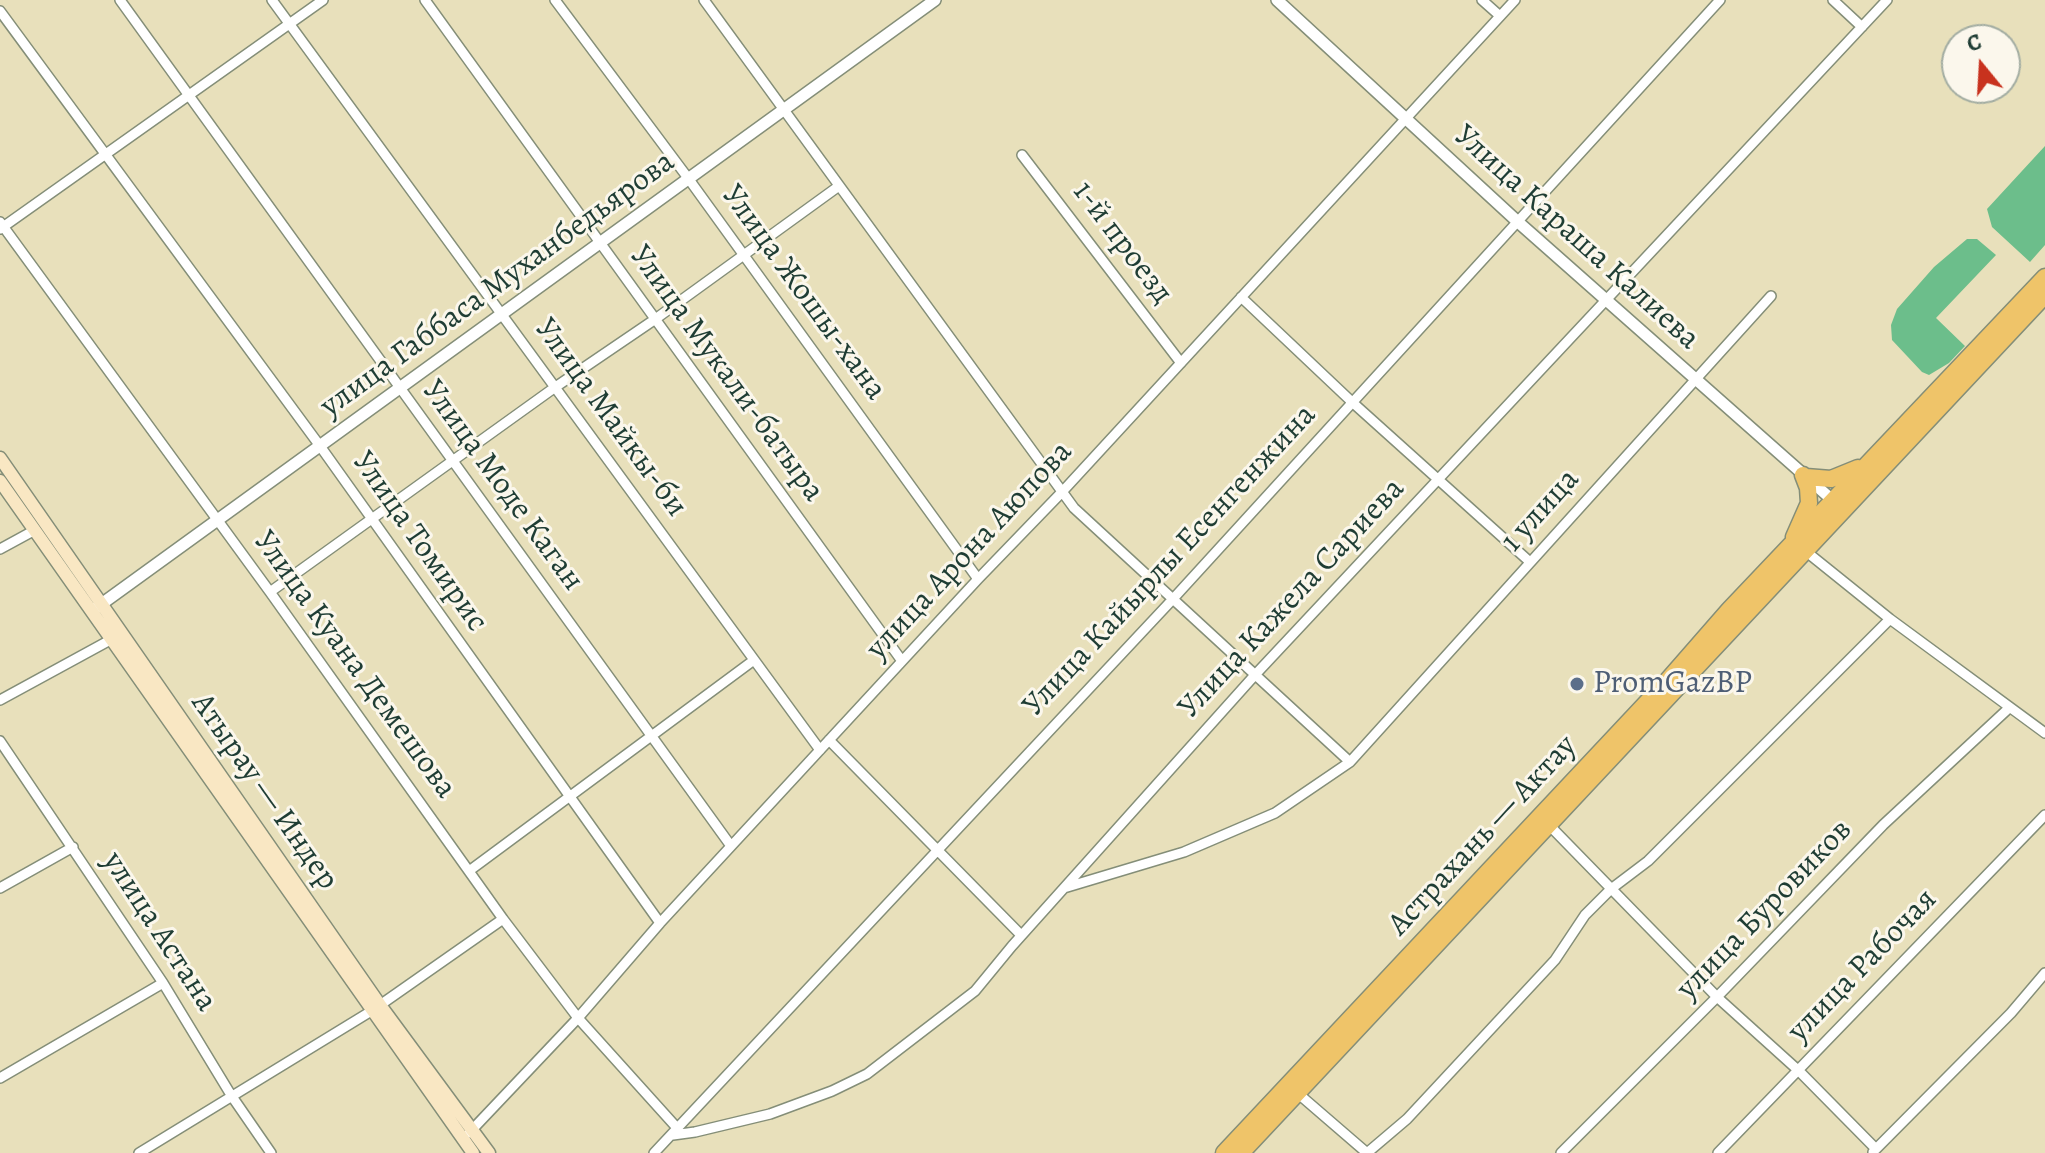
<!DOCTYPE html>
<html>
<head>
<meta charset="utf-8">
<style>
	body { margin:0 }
	#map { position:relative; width:2045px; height:1153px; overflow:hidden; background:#e8e0bb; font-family:Alegreya,serif }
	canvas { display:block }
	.north { position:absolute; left:1941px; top:24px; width:80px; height:80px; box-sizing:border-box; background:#fbf7ec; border:2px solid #a3ada2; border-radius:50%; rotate:342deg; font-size:22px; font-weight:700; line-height:32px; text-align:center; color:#1f3d34 }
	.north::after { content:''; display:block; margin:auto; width:28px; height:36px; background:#c8321e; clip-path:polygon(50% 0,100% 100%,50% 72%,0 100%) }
</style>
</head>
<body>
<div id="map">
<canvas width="2045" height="1153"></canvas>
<div class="north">С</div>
</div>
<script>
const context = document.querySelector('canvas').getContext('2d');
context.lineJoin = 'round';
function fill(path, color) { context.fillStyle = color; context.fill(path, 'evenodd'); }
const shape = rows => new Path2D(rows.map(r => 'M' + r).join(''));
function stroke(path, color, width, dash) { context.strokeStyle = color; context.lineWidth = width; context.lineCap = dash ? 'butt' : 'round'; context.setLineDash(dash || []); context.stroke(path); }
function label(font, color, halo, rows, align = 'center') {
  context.font = font + ' Alegreya,serif'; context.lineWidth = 6; context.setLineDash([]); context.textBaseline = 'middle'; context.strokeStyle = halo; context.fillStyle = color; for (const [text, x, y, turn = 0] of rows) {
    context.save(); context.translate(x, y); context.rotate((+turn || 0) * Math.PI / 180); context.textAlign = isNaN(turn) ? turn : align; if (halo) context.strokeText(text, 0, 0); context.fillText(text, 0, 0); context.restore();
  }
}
fill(shape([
	[2045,146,2045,245,2030,262,1992,227,1987,209],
	[1967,239,1977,239,1996,255,1936,318,1965,346,1949,363,1929,375,1922,372,1892,340,1891,325,1897,309,1934,267]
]), '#6cbe8b');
const minor = shape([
	[120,0,731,846],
	[272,0,820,750],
	[425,0,902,661],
	[555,0,688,178,978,579],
	[704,0,1074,508,1350,762],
	[1482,0,1500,16],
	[1833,0,1862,27],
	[0,11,320,446,660,923],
	[1022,155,1181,363],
	[0,222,270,592,503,919,578,1018,678,1129],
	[0,229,323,0],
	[1241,297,1352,402,1530,562],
	[0,549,35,530],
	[1803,549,1890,619,2045,733],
	[270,592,554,388,654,320,839,186],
	[0,700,112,639],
	[829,740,1021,935],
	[0,741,163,983,231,1095,271,1153],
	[1549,825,1717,997,1799,1071,1876,1149],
	[469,871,754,660],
	[0,888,73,847],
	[1064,888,1184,852,1275,813,1350,762,1771,296],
	[0,1078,163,983],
	[1294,1090,1367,1153],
	[469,1133,578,1018,660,923,978,579,1062,492,1515,0],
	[673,1135,695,1132,770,1114,832,1091,867,1074,975,991,1012,946,1254,676,1887,0],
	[1873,1152,2011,1013,2045,973],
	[139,1153,373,1010,503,919],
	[654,1153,1172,600,1720,0],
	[1367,1153,1407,1119,1555,960,1585,915,1611,889,1648,861,1890,619],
	[1561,1153,1717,997,1883,825,2009,708],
	[1718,1153,2045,815]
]);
const tertiary = shape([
	[1277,0,1518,222,1838,505],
	[96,608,935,0]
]);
const secondary = shape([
	[0,458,380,1005,489,1153],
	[0,481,473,1153]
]);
const trunk = shape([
	[1806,477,1831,479,1858,468],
	[1794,537,1809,503,1808,488,1803,475],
	[1224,1153,1667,681,1729,610,2045,277],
	[1241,1153,2045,295]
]);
stroke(minor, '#848e78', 12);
stroke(tertiary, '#848e78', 14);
stroke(secondary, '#848e78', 15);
stroke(trunk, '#848e78', 19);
stroke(minor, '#fff', 9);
stroke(tertiary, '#fff', 11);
stroke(secondary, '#f9e7c3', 12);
stroke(trunk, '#efc469', 16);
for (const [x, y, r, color] of [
	[1577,684,8,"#5c6f8a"]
]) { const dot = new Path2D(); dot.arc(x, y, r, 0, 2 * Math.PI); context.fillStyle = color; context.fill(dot); stroke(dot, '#fbf7ec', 3); }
label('32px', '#1f3d34', '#fbf7ec', [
	["Улица Караша Калиева",1576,238,42],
	["1-й проезд",1122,243,53],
	["улица Габбаса Муханбедьярова",498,285,-36],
	["Улица Жошы-хана",803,293,54],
	["Улица Мукали-батыра",726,374,54],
	["Улица Майкы-би",610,418,54],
	["Улица Моде Каган",502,486,54],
	["1 улица",1541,511,-48],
	["Улица Томирис",419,542,55],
	["улица Арона Аюпова",970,551,-47],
	["Улица Кайырлы Есенгенжина",1170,561,-47],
	["Улица Кажела Сариева",1292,599,-47],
	["Улица Куана Демешова",354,665,54],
	["Атырау — Индер",264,792,55],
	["Астрахань — Актау",1483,836,-47],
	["улица Буровиков",1765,910,-46],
	["улица Астана",159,932,57],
	["улица Рабочая",1863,966,-46]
]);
label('32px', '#4e5e75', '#fbf7ec', [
	["PromGazBP",1593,684]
], 'left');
</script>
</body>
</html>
